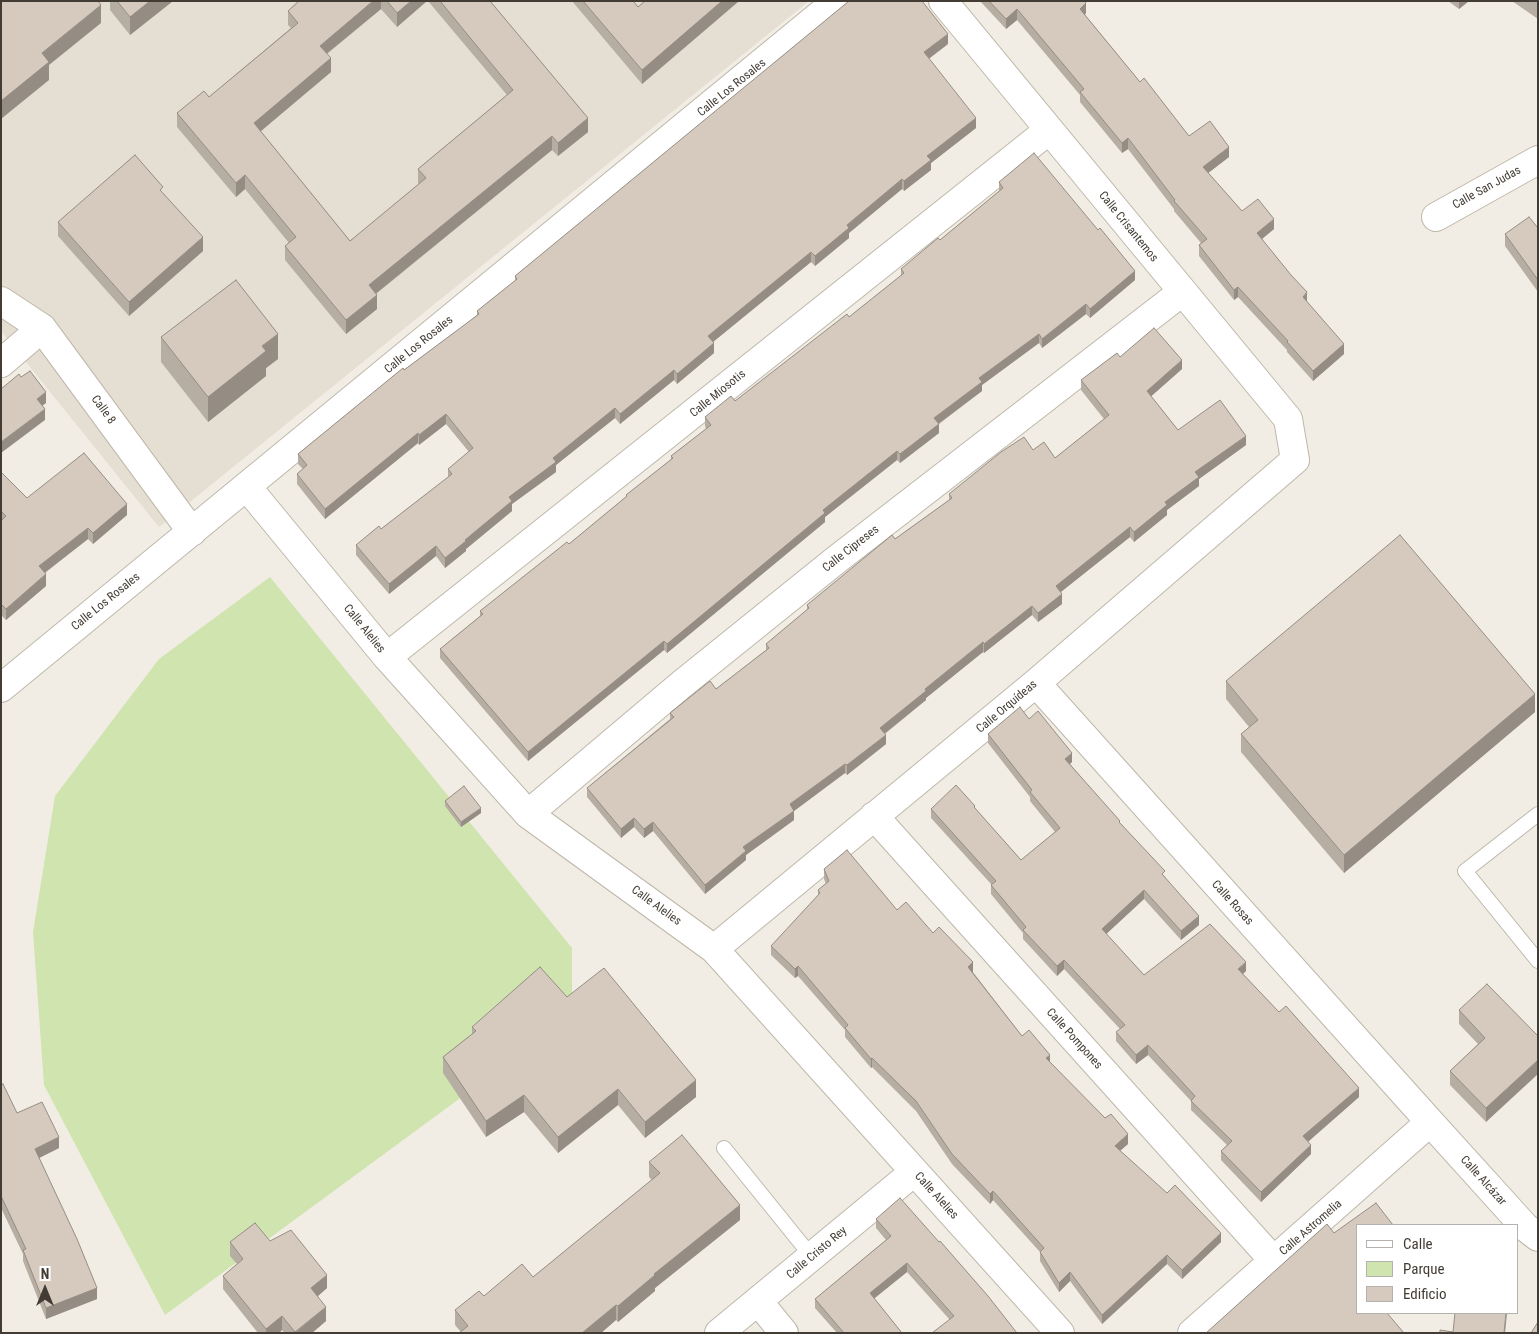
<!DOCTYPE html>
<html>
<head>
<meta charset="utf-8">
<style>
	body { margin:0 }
	#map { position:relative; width:1539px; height:1334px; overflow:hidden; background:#f1ede4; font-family:"Roboto Condensed",sans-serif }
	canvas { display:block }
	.frame { position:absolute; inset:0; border:2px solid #433c34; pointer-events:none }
	.legend { position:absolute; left:1356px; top:1224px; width:162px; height:90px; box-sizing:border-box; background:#fff; border:1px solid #b4b1ae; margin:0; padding:6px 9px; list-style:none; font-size:15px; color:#433c34 }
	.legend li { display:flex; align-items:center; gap:10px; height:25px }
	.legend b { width:25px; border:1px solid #b4b1ae }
	.north { position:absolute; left:20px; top:1264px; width:50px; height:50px; -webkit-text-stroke:4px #fff; paint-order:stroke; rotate:0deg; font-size:14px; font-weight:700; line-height:20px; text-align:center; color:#433c34 }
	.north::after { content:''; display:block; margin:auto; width:18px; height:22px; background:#433c34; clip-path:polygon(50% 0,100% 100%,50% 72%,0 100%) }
</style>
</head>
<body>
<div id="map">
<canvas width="1539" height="1334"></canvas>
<div class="frame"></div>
<ul class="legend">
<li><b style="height:6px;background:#fff"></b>Calle</li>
<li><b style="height:14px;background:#cfe4ae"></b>Parque</li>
<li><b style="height:14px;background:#d5cabd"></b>Edificio</li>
</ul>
<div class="north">N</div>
</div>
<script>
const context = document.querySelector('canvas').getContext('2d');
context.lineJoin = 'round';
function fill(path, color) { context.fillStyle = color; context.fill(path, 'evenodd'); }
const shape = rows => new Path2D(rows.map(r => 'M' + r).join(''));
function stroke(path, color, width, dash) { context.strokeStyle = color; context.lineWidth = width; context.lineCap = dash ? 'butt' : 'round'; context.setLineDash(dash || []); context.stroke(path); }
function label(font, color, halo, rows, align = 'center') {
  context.font = font + ' "Roboto Condensed",sans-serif'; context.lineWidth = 4; context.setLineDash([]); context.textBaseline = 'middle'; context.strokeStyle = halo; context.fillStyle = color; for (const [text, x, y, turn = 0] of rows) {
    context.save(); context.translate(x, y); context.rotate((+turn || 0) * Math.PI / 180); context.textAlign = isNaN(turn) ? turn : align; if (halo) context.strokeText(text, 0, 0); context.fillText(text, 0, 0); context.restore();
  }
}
fill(shape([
	[1,1,809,1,159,527,1,331]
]), '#e5ded2');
fill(shape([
	[270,577,572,948,572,1009,493,1074,165,1315,44,1085,33,932,55,796,159,659]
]), '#cfe4ae');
const service = shape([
	[1538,814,1465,871,1538,961],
	[724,1148,812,1257]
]);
const minor = shape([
	[1436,217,1538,160],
	[1,301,42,328,192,532],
	[1,363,42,328],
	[247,487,387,657,528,814,714,949,1060,1333],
	[387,657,1049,130],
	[1036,683,1430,1122,1525,1227,1538,1237],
	[1,688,837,1],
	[528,814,682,684,836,560,1182,292],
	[874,816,1274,1261],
	[714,949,1036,683,1295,460,1288,419,943,1],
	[758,1301,784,1333],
	[719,1333,914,1172],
	[1192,1333,1430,1122]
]);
stroke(service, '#bfb7aa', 16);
stroke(minor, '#bfb7aa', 30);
stroke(service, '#fff', 14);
stroke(minor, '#fff', 28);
fill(shape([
	[110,1,173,1,130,35,110,10],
	[299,1,427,1,397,27,381,9,327,54,331,72,260,131,350,241,419,184,418,183,418,169,507,95,428,1,490,1,588,132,558,156,552,150,376,294,377,309,346,334,285,260,285,246,289,243,245,189,236,197,177,127,177,113,209,97,291,28,288,25,288,11],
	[572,1,633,1,638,7,645,1,739,1,642,84],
	[980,1,1085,1,1086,13,1085,15,1140,82,1189,136,1229,157,1208,173,1242,211,1274,229,1262,239,1344,354,1313,381,1287,352,1287,350,1238,297,1234,300,1199,256,1199,245,1201,243,1174,211,1174,209,1128,149,1122,153,1080,102,1080,95,1017,20,1006,29],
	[1448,1,1469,1,1459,9],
	[1512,1,1538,1,1538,19],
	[948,44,929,59,976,128,931,163,931,170,904,191,902,189,849,233,849,238,815,266,811,262,713,342,714,353,677,384,674,380,620,424,615,418,556,465,556,472,512,504,512,511,466,549,466,551,445,568,436,556,389,594,356,555,356,545,381,529,448,478,448,469,469,452,446,424,419,445,418,443,325,519,297,484,297,474,303,469,298,464,298,454,404,370,477,316,477,311,515,281,515,276],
	[999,182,1135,280,1090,318,1086,314,1042,348,1039,343,982,385,982,391,939,424,939,433,900,463,897,460,825,517,825,522,667,653,664,650,528,761,440,658,440,649,480,616,480,611,569,544,626,497,626,495,671,460,671,456,706,429,705,426,705,417,735,401,849,317,901,276,901,269,940,240,999,191],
	[163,193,203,251,129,316,58,236,58,222],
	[1538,228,1538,292,1505,246,1505,234],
	[161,337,278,359,266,368,266,376,208,422,161,362],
	[1120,357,1182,369,1151,396,1178,430,1246,445,1199,479,1199,486,1167,510,1167,515,1134,542,1130,537,1060,592,1062,604,1038,622,1032,615,984,653,983,652,926,698,926,700,885,734,886,744,847,775,845,773,794,811,794,820,746,855,746,860,705,894,653,831,644,838,634,827,621,838,587,797,587,788,670,719,670,713,716,689,766,650,766,644,807,610,807,605,895,539,949,500,949,494,1033,450,1055,458,1104,419,1081,390,1081,380],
	[1,472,27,498,127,515,93,544,88,539,45,573,46,586,6,620,1,615],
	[1226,681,1535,712,1344,873,1241,752,1241,734,1249,727,1226,699],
	[1029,719,1072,762,1070,764,1120,823,1165,877,1199,925,1181,940,1144,899,1106,934,1144,975,1246,971,1243,974,1359,1097,1308,1142,1311,1154,1261,1202,1221,1160,1221,1151,1227,1145,1191,1110,1191,1101,1148,1055,1136,1064,1116,1041,1116,1032,1120,1029,1064,969,1057,976,1023,939,1023,933,991,894,991,884,931,818,931,809,975,809,1021,860,1055,832,1030,801,1030,797,988,743,988,734],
	[445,801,481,813,461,827,445,806],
	[824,869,897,910,933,933,973,972,1022,1036,1050,1062,1128,1144,1120,1151,1221,1242,1182,1279,1167,1264,1102,1324,1070,1281,1059,1292,1040,1261,1040,1252,993,1200,990,1204,952,1164,916,1111,872,1067,871,1068,845,1037,845,1030,798,976,795,978,771,955,771,946,818,896,818,890,826,884,824,879],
	[567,997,696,1097,645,1138,618,1105,558,1153,524,1112,486,1137,443,1073,443,1057,472,1034,472,1027],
	[1459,1010,1538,1036,1486,1122,1450,1085,1450,1071,1478,1044,1459,1024],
	[1,1085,17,1113,59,1148,39,1158,97,1299,46,1319,23,1261,23,1254,1,1208],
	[649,1162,740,1220,655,1288,655,1291,618,1322,616,1320,601,1333,459,1333,461,1332,455,1325,455,1310,484,1296,533,1277,652,1180,649,1177],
	[876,1219,1017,1333,950,1320,907,1272,874,1298,902,1333,837,1333,815,1308,815,1299,886,1240,876,1228],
	[270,1241,327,1288,318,1296,326,1321,312,1333,284,1333,282,1330,279,1333,258,1333,223,1289,223,1276,237,1264,230,1256,230,1242]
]), '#b7aea3');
fill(shape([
	[150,1,173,1,130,35,130,17],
	[373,1,381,1,381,9,320,59,320,46],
	[411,1,427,1,397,27,397,13],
	[722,1,739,1,642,84,642,70],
	[1459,1,1469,1,1459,9],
	[1086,3,1086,13,1080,19,1080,9],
	[101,5,101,23,49,65,49,80,1,119,1,101,42,53],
	[1017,9,1017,20,1006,29,1006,19],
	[948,34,948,44,924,62,924,52],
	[331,58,331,72,254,137,254,123],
	[588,118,588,132,558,156,558,143],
	[976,118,976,128,931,163,931,170,904,191,904,181,927,156],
	[552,136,552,150,369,299,369,285],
	[1128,138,1128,149,1122,153,1122,143],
	[1229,147,1229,157,1203,177,1203,167],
	[245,175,245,189,236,197,236,183],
	[902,179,902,189,849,233,849,238,815,266,815,256,847,225],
	[1274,219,1274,229,1257,243,1257,233],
	[203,237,203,251,129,316,129,302],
	[811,252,811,262,708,346,708,336],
	[1135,271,1135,280,1090,318,1090,309],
	[1238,287,1238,297,1234,300,1234,290],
	[1307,292,1307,303,1303,297],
	[377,295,377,309,346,334,346,320],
	[1086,304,1086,314,1042,348,1042,339],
	[278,334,278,359,266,368,266,376,208,422,208,397,262,346],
	[1039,334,1039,343,982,385,982,391,934,427,934,418,979,378],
	[714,343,714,353,677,384,677,374],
	[1344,344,1344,354,1313,381,1313,371],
	[1182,360,1182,369,1147,400,1147,391],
	[674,370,674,380,620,424,620,414],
	[46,392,46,403,37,410,37,399],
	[615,408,615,418,556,465,556,472,512,504,512,511,466,549,466,551,445,568,445,558,465,540,509,497,553,458],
	[45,409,45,420,1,453,1,442],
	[446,414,446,424,419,445,419,435],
	[939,424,939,433,900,463,900,454],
	[418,433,418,443,325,519,325,509],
	[1246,436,1246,445,1199,479,1199,486,1167,510,1167,515,1134,542,1134,532,1195,472],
	[897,451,897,460,825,517,825,522,667,653,667,644,823,510],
	[127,504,127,515,93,544,93,533],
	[1130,527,1130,537,1056,596,1056,586],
	[88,528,88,539,39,577,39,566],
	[436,546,436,556,389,594,389,584],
	[46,574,46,586,6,620,6,609],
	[1062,594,1062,604,1038,622,1038,613],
	[1032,606,1032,615,984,653,984,644],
	[664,641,664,650,528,761,528,752],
	[983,642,983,652,926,698,926,700,880,737,880,728,925,689],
	[1535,694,1535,712,1344,873,1344,855],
	[886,735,886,744,847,775,847,765],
	[1072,753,1072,762,1065,768,1065,759],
	[845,764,845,773,790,814,790,804],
	[481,808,481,813,461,827,461,822],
	[794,811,794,820,746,855,746,860,705,894,705,885,743,847],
	[634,818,634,827,621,838,621,829],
	[653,822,653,831,644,838,644,829],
	[1144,890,1144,899,1102,938,1102,929],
	[1199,916,1199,925,1181,940,1181,931],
	[1064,960,1064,969,1057,976,1057,966],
	[973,962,973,972,968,976,968,967],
	[1246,962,1246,971,1238,978,1238,969],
	[798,966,798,976,795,978,795,969],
	[1148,1045,1148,1055,1136,1064,1136,1055],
	[1050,1055,1050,1064,1046,1058],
	[872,1058,872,1067,871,1068,871,1059],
	[1538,1060,1538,1074,1486,1122,1486,1108],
	[696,1080,696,1097,645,1138,645,1122],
	[1359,1088,1359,1097,1303,1146,1303,1136],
	[618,1089,618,1105,558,1153,558,1137],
	[524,1095,524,1112,486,1137,486,1121],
	[1128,1134,1128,1144,1115,1155,1115,1146],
	[59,1137,59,1148,35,1160,35,1149],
	[1311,1145,1311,1154,1261,1202,1261,1192],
	[993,1191,993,1200,990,1204,990,1194],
	[740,1205,740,1220,655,1288,655,1291,618,1322,618,1306,654,1274],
	[1221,1233,1221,1242,1182,1279,1182,1270],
	[1167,1255,1167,1264,1102,1324,1102,1315],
	[907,1263,907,1272,870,1302,870,1293],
	[1070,1272,1070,1281,1059,1292,1059,1283],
	[327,1275,327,1288,311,1302,311,1288],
	[97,1288,97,1299,46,1319,46,1308],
	[616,1305,616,1320,601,1333,582,1333],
	[326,1307,326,1321,312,1333,295,1333],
	[1506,1313,1507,1313,1505,1333,1504,1333],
	[282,1316,282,1330,279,1333,266,1333,266,1329]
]), '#958d84');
const building = shape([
	[1,1,98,1,101,5,42,53,49,62,1,101,1,1],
	[117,1,150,1,130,17,117,1],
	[299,1,373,1,320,46,331,58,254,123,350,241,426,178,418,169,513,90,440,1,490,1,588,118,558,143,552,136,369,285,377,295,346,320,285,246,296,237,245,175,236,183,177,113,204,91,209,97,298,23,288,11,299,1],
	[387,1,411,1,397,13,387,1],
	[583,1,633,1,638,7,645,1,722,1,642,70,583,1],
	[849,1,922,1,948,34,924,52,976,118,927,156,931,160,904,181,902,179,847,225,849,228,815,256,811,252,708,336,714,343,677,374,674,370,620,414,615,408,553,458,556,462,509,497,512,501,465,540,466,541,445,558,436,546,389,584,356,545,379,526,381,529,452,474,448,469,473,448,446,414,419,435,418,433,325,509,297,474,307,465,298,454,403,368,404,370,479,314,477,311,517,279,515,276,849,1],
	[989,1,1085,1,1086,3,1080,9,1140,82,1144,78,1189,136,1210,121,1229,147,1203,167,1242,211,1258,199,1274,219,1257,233,1291,275,1307,292,1303,297,1344,344,1313,371,1287,342,1288,341,1238,287,1234,290,1199,245,1207,239,1174,201,1175,200,1128,138,1122,143,1080,92,1084,89,1017,9,1006,19,989,1],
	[1034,153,1098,230,1100,228,1135,271,1090,309,1086,304,1042,339,1039,334,979,378,982,382,934,418,939,424,900,454,897,451,823,510,825,513,667,644,664,641,528,752,440,649,483,614,480,611,567,542,569,544,627,496,626,495,673,458,671,456,711,425,705,417,731,396,735,401,847,314,849,317,904,273,901,269,938,238,940,240,1003,188,999,182,1034,153],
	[135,155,163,187,160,190,203,237,129,302,58,222,135,155],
	[1529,217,1538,228,1538,280,1505,234,1529,217],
	[236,280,278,334,262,346,266,351,208,397,161,337,236,280],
	[1154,328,1182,360,1147,391,1178,430,1220,400,1246,436,1195,472,1199,477,1165,502,1167,505,1134,532,1130,527,1056,586,1062,594,1038,613,1032,606,984,644,983,642,925,689,926,691,880,728,886,735,847,765,845,764,790,804,794,811,743,847,746,851,705,885,653,822,644,829,634,818,621,829,587,788,674,717,670,713,710,681,716,689,769,648,766,644,809,608,807,605,892,535,895,539,952,498,949,494,1001,452,1024,437,1033,450,1044,442,1055,458,1109,415,1081,380,1117,353,1120,357,1154,328],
	[30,371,46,392,37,399,45,409,1,442,1,389,19,374,21,377,30,371],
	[84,453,127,504,93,533,88,528,39,566,46,574,6,609,1,604,1,521,6,516,1,511,1,472,27,498,84,453],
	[1400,535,1535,694,1344,855,1241,734,1258,720,1226,681,1400,535],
	[1020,707,1029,719,1038,711,1072,753,1065,759,1120,821,1119,822,1165,871,1162,874,1199,916,1181,931,1144,890,1102,929,1144,975,1210,924,1246,962,1238,969,1279,1012,1286,1006,1359,1088,1303,1136,1311,1145,1261,1192,1221,1151,1232,1141,1191,1101,1195,1096,1148,1045,1136,1055,1116,1032,1125,1025,1064,960,1057,966,1023,930,1026,927,991,885,996,881,931,809,956,785,975,806,974,807,1021,860,1060,828,1030,792,1032,790,988,734,1020,707],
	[464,786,481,808,461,822,445,801,464,786],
	[847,850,897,910,906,902,933,933,939,927,973,962,968,967,1022,1036,1029,1030,1050,1055,1046,1058,1105,1118,1111,1114,1128,1134,1115,1146,1167,1193,1175,1185,1221,1233,1182,1270,1167,1255,1102,1315,1070,1272,1059,1283,1040,1252,1044,1248,993,1191,990,1194,952,1154,916,1101,872,1058,871,1059,845,1028,848,1025,798,966,795,969,771,946,820,893,818,890,829,881,824,869,847,850],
	[540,967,567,997,604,968,696,1080,645,1122,618,1089,558,1137,524,1095,486,1121,443,1057,476,1031,472,1027,540,967],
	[1487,984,1538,1036,1538,1060,1486,1108,1450,1071,1485,1038,1459,1010,1487,984],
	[3,1084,17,1113,42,1102,59,1137,35,1149,77,1239,97,1288,46,1308,23,1250,26,1249,1,1196,1,1085,3,1084],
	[682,1135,740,1205,654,1274,655,1275,618,1306,616,1305,582,1333,459,1333,468,1326,455,1310,479,1291,484,1296,522,1264,533,1277,660,1173,649,1162,682,1135],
	[900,1198,939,1242,940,1241,988,1296,1017,1333,932,1333,954,1316,907,1263,870,1293,902,1333,844,1333,815,1299,891,1236,876,1219,900,1198],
	[1376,1203,1393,1225,1358,1225,1358,1313,1387,1313,1404,1333,1206,1333,1327,1224,1334,1233,1376,1203],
	[255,1223,270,1241,291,1230,327,1275,311,1288,326,1307,295,1332,282,1316,266,1329,223,1276,243,1259,230,1242,255,1223],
	[1455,1313,1506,1313,1504,1333,1440,1333,1440,1330,1453,1332,1455,1313],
	[1538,1322,1538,1333,1531,1333,1538,1322]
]);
fill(building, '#d5cabd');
stroke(building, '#958d84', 1);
label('12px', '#433c34', '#fff', [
	["Calle Los Rosales",732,88,-39],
	["Calle San Judas",1487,188,-29],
	["Calle Crisantemos",1128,227,51],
	["Calle Los Rosales",419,345,-39],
	["Calle Miosotis",718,394,-39],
	["Calle 8",103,410,54],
	["Calle Cipreses",851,549,-38],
	["Calle Los Rosales",106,602,-39],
	["Calle Alelies",364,629,51],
	["Calle Orquídeas",1007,707,-40],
	["Calle Rosas",1232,903,48],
	["Calle Alelies",656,906,36],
	["Calle Pompones",1074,1039,48],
	["Calle Alcázar",1483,1181,48],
	["Calle Alelies",936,1196,48],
	["Calle Astromelia",1311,1228,-41],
	["Calle Cristo Rey",817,1253,-40]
]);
</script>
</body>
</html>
